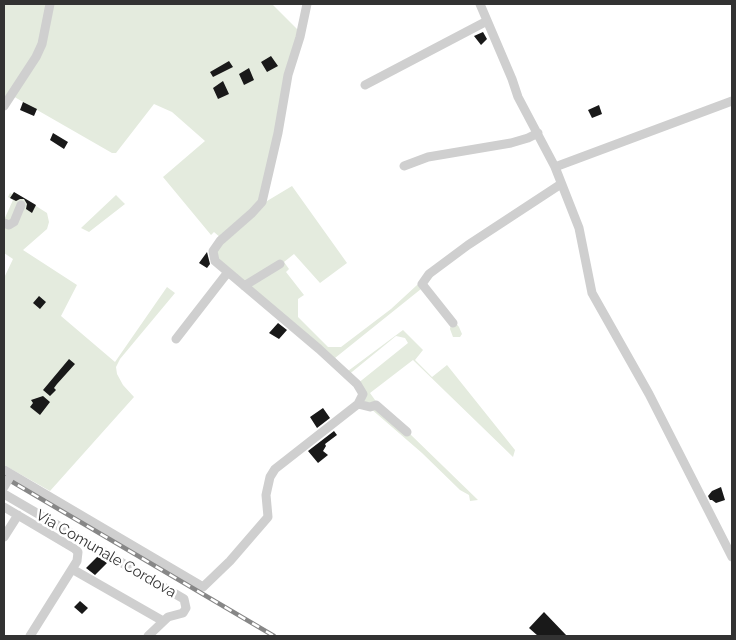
<!DOCTYPE html>
<html>
<head>
<meta charset="utf-8">
<style>
	body { margin:0 }
	#map { position:relative; width:736px; height:640px; overflow:hidden; background:#fff; font-family:Raleway,sans-serif }
	canvas { display:block }
	.frame { position:absolute; inset:0; border:5px solid #323232; pointer-events:none }
</style>
</head>
<body>
<div id="map">
<canvas width="736" height="640"></canvas>
<div class="frame"></div>
</div>
<script>
const context = document.querySelector('canvas').getContext('2d');
context.lineJoin = 'round';
function fill(path, color) { context.fillStyle = color; context.fill(path, 'evenodd'); }
const shape = rows => new Path2D(rows.map(r => 'M' + r).join(''));
function stroke(path, color, width, dash) { context.strokeStyle = color; context.lineWidth = width; context.lineCap = dash ? 'butt' : 'round'; context.setLineDash(dash || []); context.stroke(path); }
function label(font, color, halo, rows, align = 'center') {
  context.font = font + ' Raleway,sans-serif'; context.lineWidth = 5; context.setLineDash([]); context.textBaseline = 'middle'; context.strokeStyle = halo; context.fillStyle = color; for (const [text, x, y, turn = 0] of rows) {
    context.save(); context.translate(x, y); context.rotate((+turn || 0) * Math.PI / 180); context.textAlign = isNaN(turn) ? turn : align; if (halo) context.strokeText(text, 0, 0); context.fillText(text, 0, 0); context.restore();
  }
}
fill(shape([
	[4,4,272,4,301,33,262,204,292,186,347,263,320,283,294,254,284,262,289,269,286,272,304,295,298,299,298,317,328,347,341,347,391,309,429,274,435,274,426,285,459,327,462,334,460,337,453,337,450,329,451,323,421,289,335,358,348,371,403,330,423,350,415,360,432,377,447,365,515,450,513,457,413,360,370,393,375,400,478,500,470,501,469,495,460,490,422,453,370,408,358,404,363,394,357,384,408,343,405,338,396,336,347,376,215,261,213,251,222,239,214,232,211,235,163,177,205,141,172,112,154,104,116,153,112,153,11,95,4,106],
	[14,192,47,213,49,222,47,229,23,250,77,285,61,316,115,362,167,287,175,293,120,359,116,367,117,374,123,385,134,397,50,491,4,465,4,278,13,259,4,253,4,220,13,200,8,197,10,193,12,194],
	[116,195,125,204,89,232,81,228]
]), '#e4ebde');
fill(shape([
	[483,32,487,39,481,45,474,36],
	[271,56,278,66,267,72,261,62],
	[229,61,233,67,213,77,210,72],
	[249,68,254,80,244,85,239,74],
	[223,81,229,94,218,99,213,88],
	[23,102,37,109,34,116,20,110],
	[599,105,602,114,592,118,588,110],
	[53,133,68,142,64,149,50,140],
	[14,192,36,205,32,213,26,209,27,204,24,199,20,199,16,201,10,198],
	[207,252,210,264,207,268,199,263],
	[39,296,46,302,40,309,33,303],
	[278,323,287,330,279,339,269,333],
	[69,359,75,364,57,384,54,388,56,390,50,396,43,390],
	[43,396,50,402,40,415,30,407,33,403,31,400],
	[323,408,330,418,317,428,310,417],
	[334,431,337,435,325,444,326,446,323,451,328,455,318,463,308,451],
	[721,487,725,500,716,503,712,500,710,500,708,496,712,491],
	[98,556,107,563,95,575,86,568],
	[80,601,88,608,82,614,74,607],
	[544,612,567,636,538,636,529,628]
]), '#191919');
stroke(shape([
	[480,4,512,79,518,97,555,167,579,228,592,293,649,394,732,557],
	[365,85,487,21],
	[4,106,36,57,42,44,50,4],
	[404,166,428,157,511,143,528,138,538,133],
	[555,167,732,101],
	[4,223,9,225,14,222,21,205],
	[244,286,280,264],
	[453,323,422,284,429,274,468,245,561,184],
	[176,339,228,272],
	[358,404,370,407,376,405,407,432],
	[4,470,203,587,230,561,268,517,266,495,270,477,275,469,358,404,363,394,357,384,319,349,215,261,213,251,220,241,252,213,262,202,278,133,288,75,300,37,307,4],
	[4,494,184,599,186,608,183,613,168,617,148,636],
	[4,507,75,549,78,552,77,561,30,636],
	[4,537,18,515],
	[72,569,163,621]
]), '#cfcfcf', 9);
const rail = shape([
	[4,477,274,636]
]);
stroke(rail, '#878787', 4.5);
stroke(rail, '#fff', 2.5, [8]);
stroke(shape([
	[4,487,10,477]
]), '#cfcfcf', 9);
label('15px', '#323232', '#fff', [
	["Via Comunale Cordova",106,554,30]
]);
</script>
</body>
</html>
